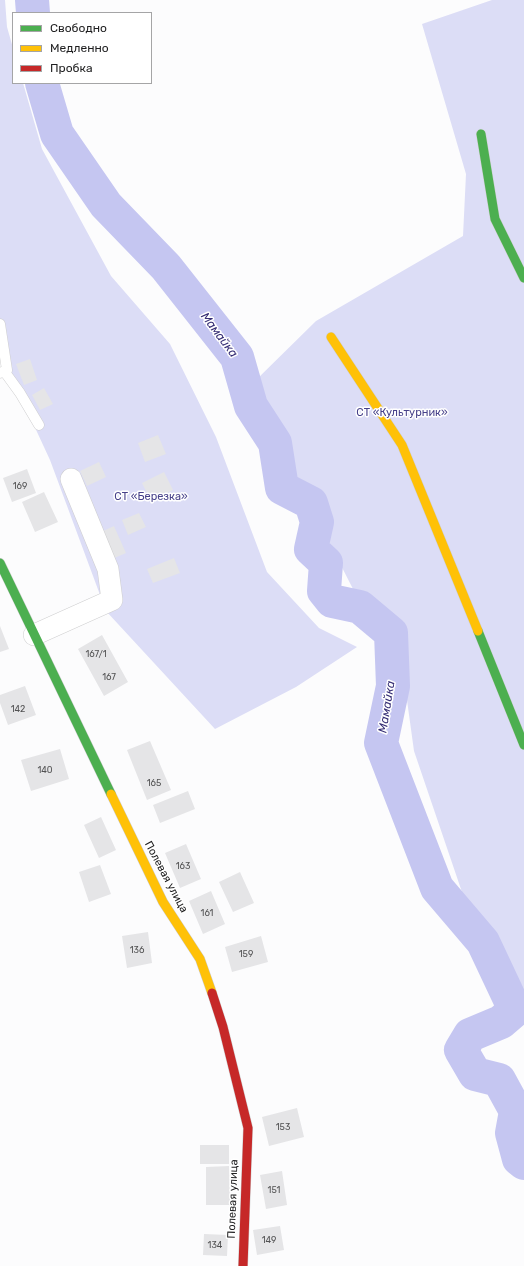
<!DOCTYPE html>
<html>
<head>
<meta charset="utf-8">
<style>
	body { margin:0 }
	#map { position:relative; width:524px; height:1266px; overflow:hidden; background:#fcfcfd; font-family:Rubik,sans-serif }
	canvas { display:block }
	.legend { position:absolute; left:12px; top:12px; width:140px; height:72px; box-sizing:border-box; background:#fff; border:1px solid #a5a5a6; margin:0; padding:5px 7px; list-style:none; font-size:12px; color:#1f1f20 }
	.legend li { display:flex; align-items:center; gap:8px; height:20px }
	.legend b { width:20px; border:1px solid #a5a5a6 }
</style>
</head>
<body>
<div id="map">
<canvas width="524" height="1266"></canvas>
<ul class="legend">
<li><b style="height:5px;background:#4caf50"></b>Свободно</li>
<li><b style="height:5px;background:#ffc107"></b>Медленно</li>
<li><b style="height:5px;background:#c62828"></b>Пробка</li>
</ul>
</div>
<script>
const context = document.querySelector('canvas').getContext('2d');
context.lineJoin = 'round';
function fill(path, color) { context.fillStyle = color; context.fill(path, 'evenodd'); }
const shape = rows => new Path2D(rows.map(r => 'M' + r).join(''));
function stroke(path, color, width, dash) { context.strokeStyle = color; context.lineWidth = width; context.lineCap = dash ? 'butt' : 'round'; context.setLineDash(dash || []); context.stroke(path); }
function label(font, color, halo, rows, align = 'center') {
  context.font = font + ' Rubik,sans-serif'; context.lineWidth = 3; context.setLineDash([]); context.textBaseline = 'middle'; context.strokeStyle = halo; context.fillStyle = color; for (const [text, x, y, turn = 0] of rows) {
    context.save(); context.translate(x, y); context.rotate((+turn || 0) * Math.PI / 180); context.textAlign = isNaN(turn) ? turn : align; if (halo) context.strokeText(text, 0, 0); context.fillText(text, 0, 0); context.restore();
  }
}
fill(shape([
	[0,0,5,0,7,27,13,48,13,83,23,83,42,149,111,276,170,344,216,437,267,572,319,628,357,647,296,687,215,729,106,611,50,460,0,352],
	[492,0,524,0,524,1005,465,901,414,751,398,635,353,589,301,487,254,382,316,321,463,236,466,174,422,24]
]), '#dcddf6');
stroke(shape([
	[32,0,33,13],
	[42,83,57,134,106,205,166,267,237,357,251,406,275,443,282,488,311,503,317,522,311,549,326,563,324,591,332,601,360,607,391,633,393,686,381,743,437,888,483,942,515,1010,501,1022,470,1035,461,1050,475,1074,499,1080,516,1111,512,1133,519,1159,524,1163]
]), '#c5c6f1', 34);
fill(shape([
	[30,359,37,380,24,385,16,364],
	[44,388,53,404,40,410,32,395],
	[158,435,166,454,145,462,138,443],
	[99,462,106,477,87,486,80,471],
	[27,469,36,493,12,502,3,478],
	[164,472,173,490,151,501,142,483],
	[44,492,58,522,35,532,22,502],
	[139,513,146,527,128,535,122,520],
	[114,526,126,553,112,559,101,532],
	[174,558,180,573,153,583,147,569],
	[0,626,9,649,0,652],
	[102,635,128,682,104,696,78,649],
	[25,686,36,715,8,725,0,703,0,695],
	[150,741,171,790,147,800,127,750],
	[60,749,69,779,31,791,21,760],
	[188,791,195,809,160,823,153,805],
	[101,817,116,850,99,858,84,825],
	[186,844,201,879,180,888,165,853],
	[100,865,111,894,89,902,79,872],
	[240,872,254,903,233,912,219,882],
	[211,891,225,924,203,934,189,901],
	[148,932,152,963,127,968,122,936],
	[261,936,268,962,232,972,225,947],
	[297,1108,304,1137,269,1146,262,1117],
	[200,1145,229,1145,229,1164,200,1164],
	[229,1166,230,1205,206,1205,206,1167],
	[282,1171,287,1205,266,1209,260,1175],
	[280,1226,284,1250,257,1255,253,1230],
	[204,1234,228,1235,227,1256,203,1255]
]), '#e5e5e7');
const lane = shape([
	[0,324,7,370,0,373],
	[4,371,20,393,39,425]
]);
const street = shape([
	[34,635,112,600,108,569,71,479]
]);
const fast = shape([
	[481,134,495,219,524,278],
	[0,563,111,794],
	[478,631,524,745]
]);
const slow = shape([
	[331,337,402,445,478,631],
	[111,794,163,902,200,959,212,993]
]);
const jam = shape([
	[212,993,223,1027,248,1128,243,1266]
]);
stroke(lane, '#cececf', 11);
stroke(street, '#cececf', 22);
stroke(fast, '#cececf', 10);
stroke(slow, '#cececf', 10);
stroke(jam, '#cececf', 10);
stroke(lane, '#fff', 10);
stroke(street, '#fff', 21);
stroke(fast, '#4caf50', 9);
stroke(slow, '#ffc107', 9);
stroke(jam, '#c62828', 9);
label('9px', '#525253', null, [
	["169",20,486],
	["167/1",96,654],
	["167",109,677],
	["142",18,709],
	["140",45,770],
	["165",154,783],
	["163",183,866],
	["161",207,913],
	["136",137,950],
	["159",246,954],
	["153",283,1127],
	["151",274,1190],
	["149",269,1240],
	["134",215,1245]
]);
label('11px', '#47418a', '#fff', [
	["СТ «Культурник»",402,413],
	["СТ «Березка»",151,497]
]);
label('11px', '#1f1f20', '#fff', [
	["Полевая улица",166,877,62],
	["Полевая улица",233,1199,-88]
]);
label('italic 12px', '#352d74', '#fff', [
	["Мамайка",219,335,53],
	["Мамайка",387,707,-81]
]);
</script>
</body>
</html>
